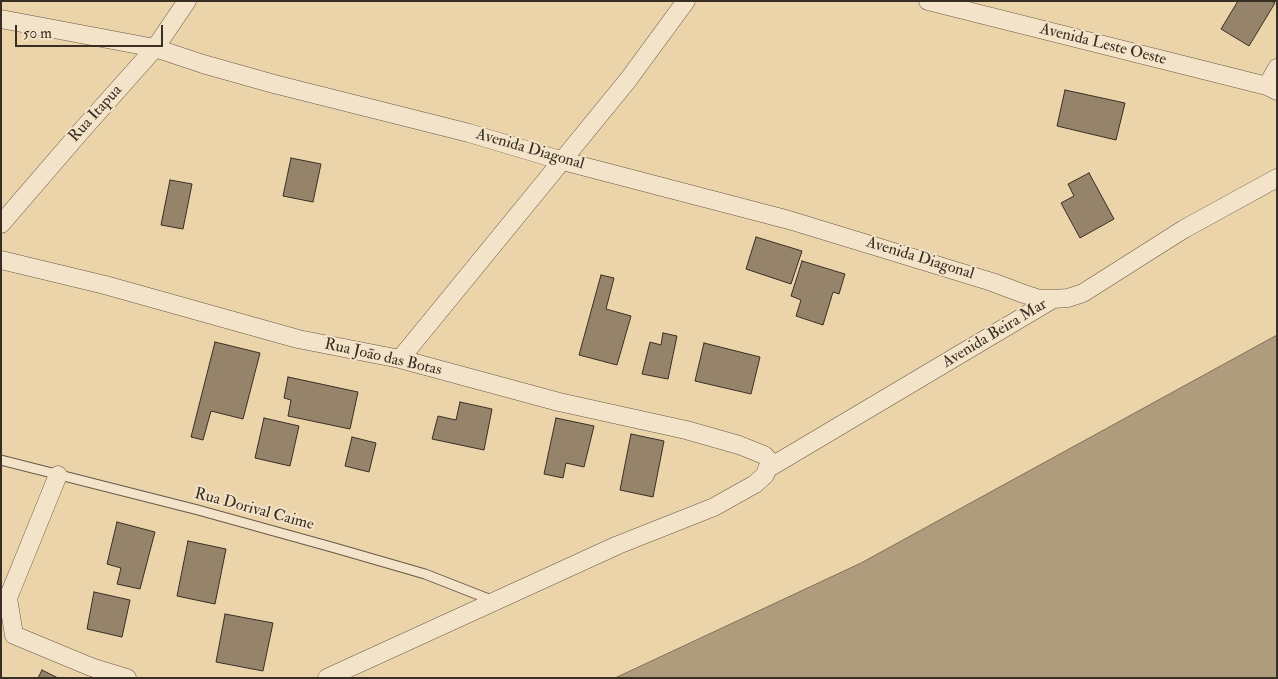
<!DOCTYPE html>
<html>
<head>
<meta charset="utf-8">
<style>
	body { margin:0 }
	#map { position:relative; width:1278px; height:679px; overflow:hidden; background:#ecd4aa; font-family:"IM FELL Double Pica",serif }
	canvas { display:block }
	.frame { position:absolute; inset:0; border:2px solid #392e24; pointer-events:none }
	.scale { position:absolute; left:15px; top:25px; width:148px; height:22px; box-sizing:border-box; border:2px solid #392e24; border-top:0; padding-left:6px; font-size:15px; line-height:18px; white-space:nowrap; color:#392e24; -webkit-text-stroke:4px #f3e3c8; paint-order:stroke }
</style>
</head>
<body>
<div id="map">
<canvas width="1278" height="679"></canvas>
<div class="frame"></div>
<div class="scale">50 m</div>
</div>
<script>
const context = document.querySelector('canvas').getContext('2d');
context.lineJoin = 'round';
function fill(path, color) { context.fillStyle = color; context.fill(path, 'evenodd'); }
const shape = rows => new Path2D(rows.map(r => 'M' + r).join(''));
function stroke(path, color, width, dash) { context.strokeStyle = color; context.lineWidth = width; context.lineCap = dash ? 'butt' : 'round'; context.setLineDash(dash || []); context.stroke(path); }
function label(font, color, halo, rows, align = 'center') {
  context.font = font + ' "IM FELL Double Pica",serif'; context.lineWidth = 4; context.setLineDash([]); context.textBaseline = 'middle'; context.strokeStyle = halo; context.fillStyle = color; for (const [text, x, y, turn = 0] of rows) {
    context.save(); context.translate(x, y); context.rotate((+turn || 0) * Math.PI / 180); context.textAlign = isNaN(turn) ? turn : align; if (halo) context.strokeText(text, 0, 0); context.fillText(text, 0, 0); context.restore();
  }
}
const water = shape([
	[1277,335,1277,678,615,678,861,563,1277,335]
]);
fill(water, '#af9c7c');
stroke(water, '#807059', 1);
const building = shape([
	[1238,1,1271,1,1275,3,1249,46,1221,29,1238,1],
	[1065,90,1125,103,1116,140,1057,126,1065,90],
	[291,158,321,164,313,202,283,196,291,158],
	[1089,173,1114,219,1080,238,1061,203,1074,196,1068,184,1089,173],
	[170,180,192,184,183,229,161,225,170,180],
	[756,237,802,251,791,284,746,269,756,237],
	[802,261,845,274,839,294,833,292,823,325,796,316,801,300,791,296,802,261],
	[601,275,614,278,606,309,631,316,617,365,579,355,601,275],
	[663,333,677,336,668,379,642,374,650,342,661,345,663,333],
	[215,342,260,353,243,419,211,411,203,440,191,437,215,342],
	[704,343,760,357,751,394,695,381,704,343],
	[288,377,358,392,350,429,288,416,291,400,284,398,288,377],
	[460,402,492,409,484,450,432,439,438,416,456,420,460,402],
	[264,418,299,426,290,466,255,458,264,418],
	[556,418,594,426,584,467,566,463,563,478,544,474,556,418],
	[631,434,664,441,653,497,620,490,631,434],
	[352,437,376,443,369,472,345,466,352,437],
	[117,522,155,532,140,589,117,584,121,568,107,564,117,522],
	[188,541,226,549,215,604,177,596,188,541],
	[94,592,130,600,122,637,87,629,94,592],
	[225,614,273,623,263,671,216,662,225,614],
	[42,670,58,678,38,678,42,670]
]);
fill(building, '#96846a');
stroke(building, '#392e24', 1);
const service = shape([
	[1,460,198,510,335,548,425,574,494,601]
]);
const minor = shape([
	[928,1,1267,86,1277,91],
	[1,19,155,48,203,64,274,84,469,133,563,161,789,220,992,282,1024,294,1040,299,1053,299],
	[1267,86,1277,68],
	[1,224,82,130,155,48,187,1],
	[1,260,105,285,298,339,400,359,559,402,686,430,739,445,764,455,768,459,769,464,765,475,755,484,714,507,618,545,327,678],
	[400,359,628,80,686,1],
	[767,469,1053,299,1068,298,1083,293,1184,229,1277,178],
	[58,475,8,598,14,635,91,667,127,678]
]);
stroke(service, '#665846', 11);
stroke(minor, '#665846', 19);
stroke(service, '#f3e3c8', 9);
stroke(minor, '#f3e3c8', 18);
label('16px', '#392e24', '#f3e3c8', [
	["Avenida Leste Oeste",1103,45,14],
	["Rua Itapua",96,114,-48],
	["Avenida Diagonal",530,150,16],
	["Avenida Diagonal",920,259,17],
	["Avenida Beira Mar",995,334,-31],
	["Rua João das Botas",383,358,13],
	["Rua Dorival Caime",254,510,15]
]);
</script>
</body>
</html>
